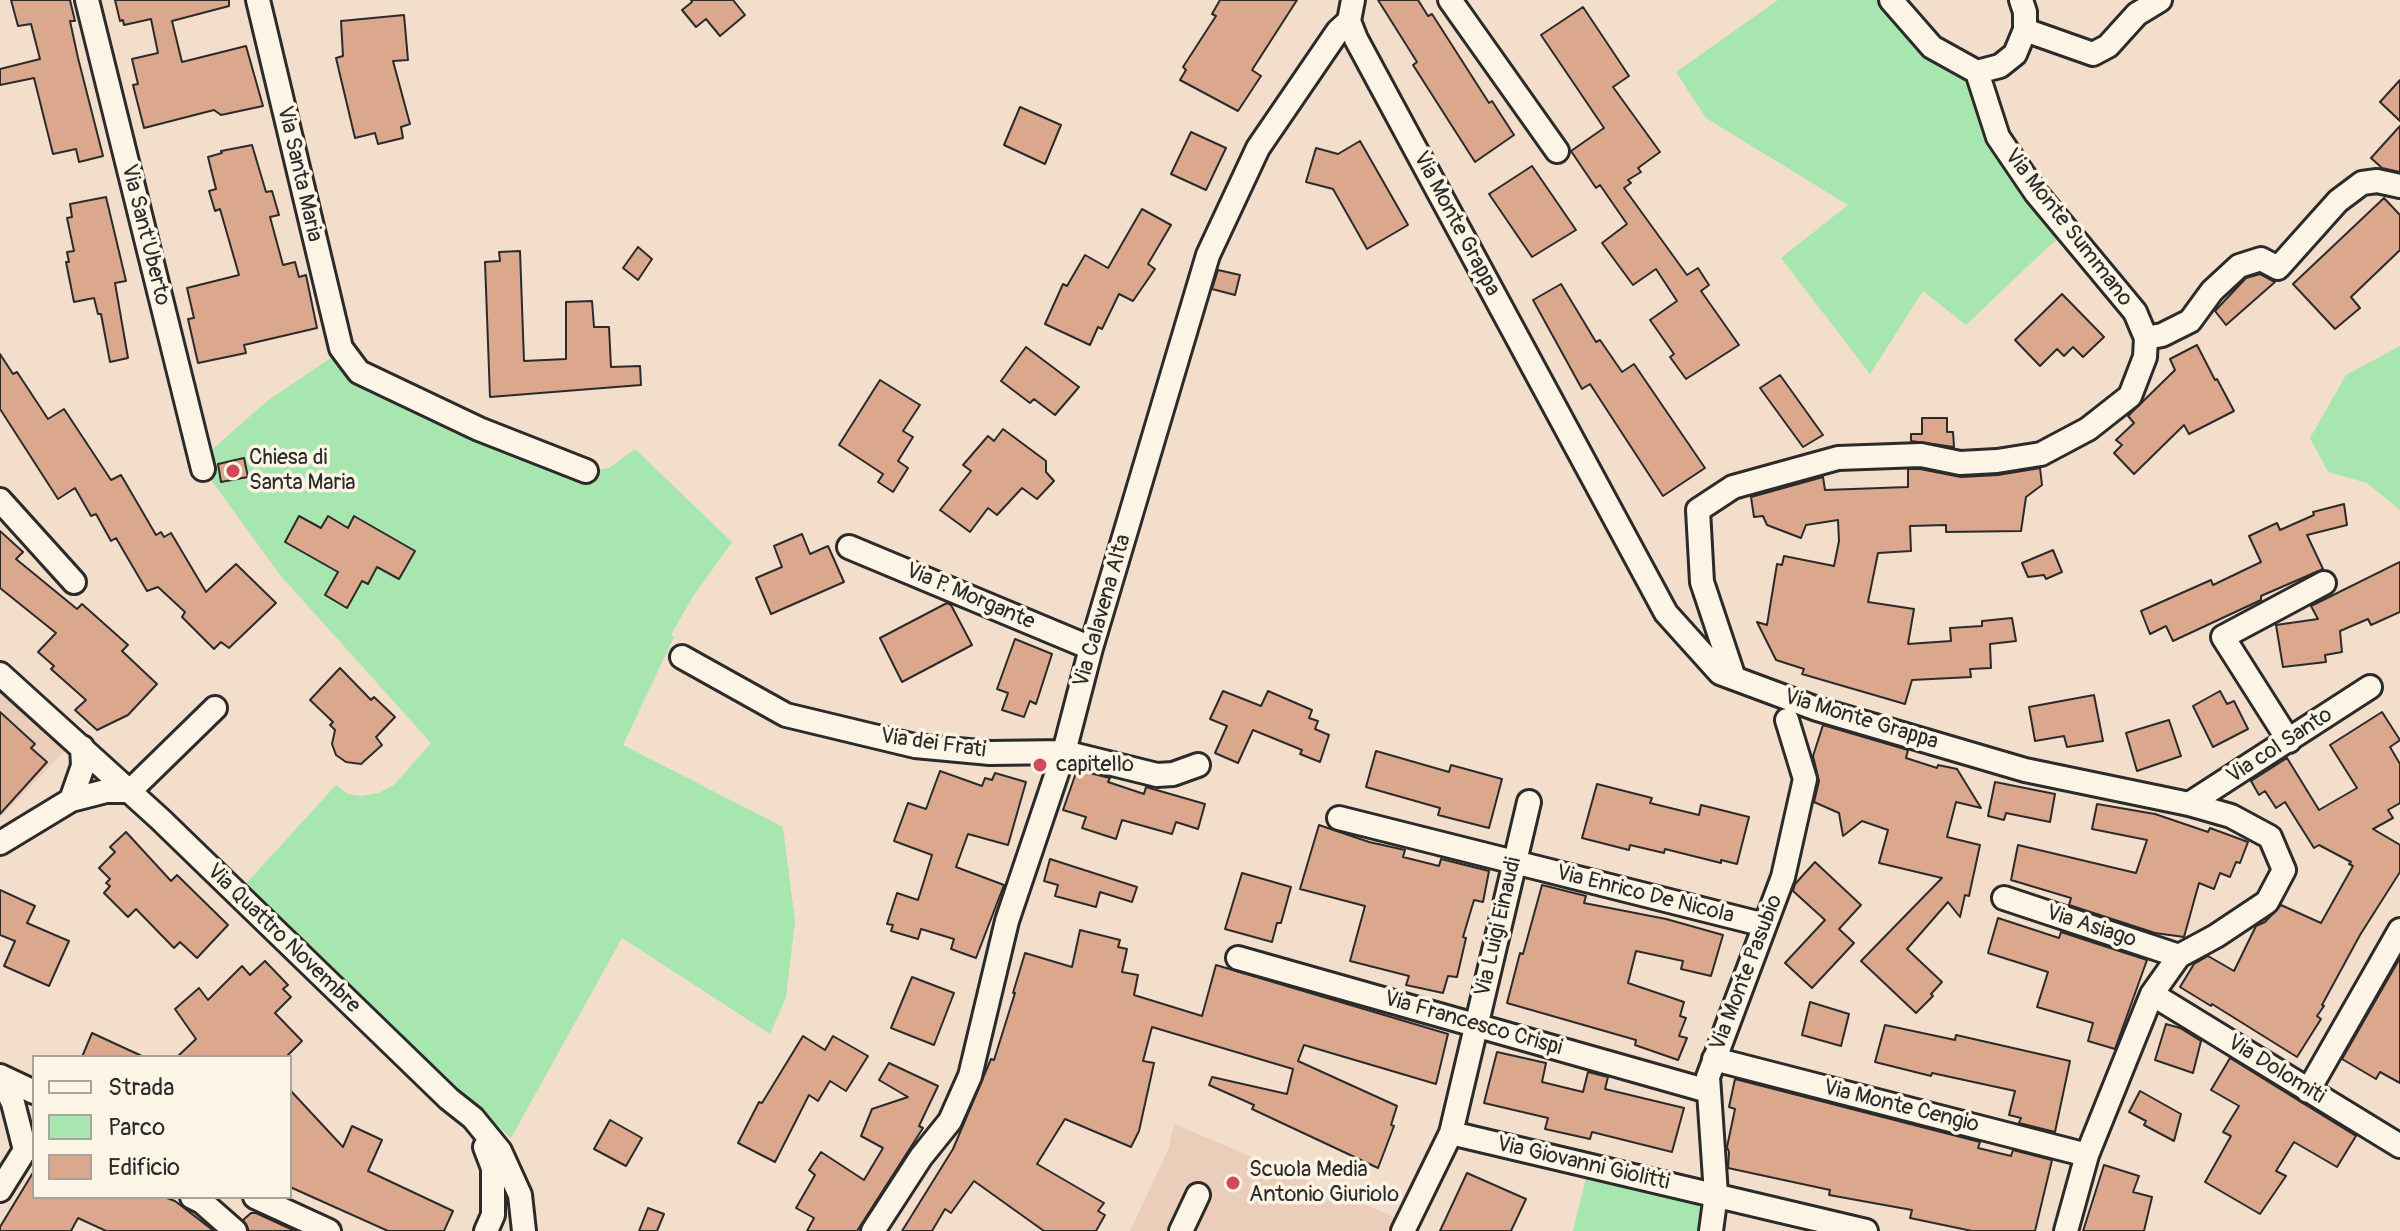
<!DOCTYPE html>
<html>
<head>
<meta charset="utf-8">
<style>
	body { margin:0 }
	#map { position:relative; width:2400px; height:1231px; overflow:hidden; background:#f2decb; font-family:Pangolin,sans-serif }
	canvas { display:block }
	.legend { position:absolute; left:32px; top:1055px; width:260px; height:144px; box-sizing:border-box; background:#fcf5e5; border:2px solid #a8a49b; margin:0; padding:10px 14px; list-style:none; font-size:24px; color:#2b2b2b }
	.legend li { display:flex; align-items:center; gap:16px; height:40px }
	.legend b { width:40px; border:2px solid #a8a49b }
</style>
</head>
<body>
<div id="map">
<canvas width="2400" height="1231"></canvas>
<ul class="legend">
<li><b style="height:10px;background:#fcf5e5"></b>Strada</li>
<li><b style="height:22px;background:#a7e6af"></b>Parco</li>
<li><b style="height:22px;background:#dba88e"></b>Edificio</li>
</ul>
</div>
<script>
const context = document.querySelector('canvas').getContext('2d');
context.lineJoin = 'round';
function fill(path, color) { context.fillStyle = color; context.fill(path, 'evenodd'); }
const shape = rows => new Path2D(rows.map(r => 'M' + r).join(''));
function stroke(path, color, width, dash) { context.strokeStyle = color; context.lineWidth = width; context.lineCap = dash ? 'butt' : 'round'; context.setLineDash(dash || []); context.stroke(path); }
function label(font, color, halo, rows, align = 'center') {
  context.font = font + ' Pangolin,sans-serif'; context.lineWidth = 7; context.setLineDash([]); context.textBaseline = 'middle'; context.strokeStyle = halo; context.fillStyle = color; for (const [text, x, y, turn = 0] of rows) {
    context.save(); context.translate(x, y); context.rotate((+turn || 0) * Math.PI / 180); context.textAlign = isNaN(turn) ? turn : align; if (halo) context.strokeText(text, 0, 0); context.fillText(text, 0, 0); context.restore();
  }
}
fill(shape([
	[0,676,76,739,0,818],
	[1174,1124,1397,1218,1391,1231,1130,1231,1169,1148]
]), '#ebceb9');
fill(shape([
	[1778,0,1890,0,1977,74,1998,136,2072,229,2050,245,1966,325,1923,291,1870,374,1781,258,1848,205,1706,118,1676,72],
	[2400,346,2400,510,2367,483,2328,472,2310,438,2346,375],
	[344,349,351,361,590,471,609,468,635,449,732,542,692,598,671,635,674,637,623,745,783,827,795,921,786,997,770,1034,622,938,511,1138,233,898,336,785,348,794,362,796,379,793,394,785,431,743,280,575,198,462,267,401],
	[1586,1178,1704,1205,1701,1231,1573,1231]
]), '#a7e6af');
const building = shape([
	[11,0,70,0,75,21,70,21,78,58,103,156,79,162,76,149,53,154,34,78,0,85,0,69,40,59,31,24,18,26,11,0],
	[115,0,229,0,229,6,172,21,182,62,246,46,263,106,221,115,214,110,144,128,133,85,138,84,132,59,158,53,151,19,124,25,123,20,120,21,115,0],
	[691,0,733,0,745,15,720,36,706,19,696,27,682,10,692,2,691,0],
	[1220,0,1297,0,1252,70,1261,76,1238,111,1180,80,1186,70,1183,67,1216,16,1212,14,1220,0],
	[1378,0,1418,0,1428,16,1432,14,1489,103,1492,101,1514,135,1475,162,1413,65,1417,62,1378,0],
	[1583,7,1629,76,1613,87,1660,152,1638,168,1641,172,1628,180,1631,183,1624,188,1687,275,1698,268,1709,285,1701,291,1739,345,1686,379,1670,357,1674,354,1650,320,1677,301,1656,269,1633,285,1602,243,1627,224,1600,185,1596,188,1571,151,1604,128,1541,35,1583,7],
	[404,15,408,60,393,61,410,124,401,127,403,138,378,144,375,133,355,138,336,58,343,56,341,21,404,15],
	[2400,80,2400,121,2380,102,2400,80],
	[1020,107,1061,125,1045,164,1004,145,1020,107],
	[2400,126,2400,172,2382,168,2371,158,2400,126],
	[1191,132,1226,148,1206,190,1171,174,1191,132],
	[1360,141,1408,225,1367,249,1333,189,1306,182,1316,148,1338,154,1360,141],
	[252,145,266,192,272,191,279,215,270,217,283,265,295,262,299,277,306,275,317,328,244,345,246,353,198,363,188,319,194,318,187,288,239,275,220,209,215,211,209,191,216,189,208,157,222,153,221,151,252,145],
	[1532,166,1576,230,1532,257,1489,194,1532,166],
	[106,197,126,281,115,283,128,358,110,362,101,314,98,314,94,298,74,302,66,262,69,262,67,252,74,251,67,218,72,217,70,204,106,197],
	[2384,198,2400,215,2400,250,2351,297,2360,308,2335,329,2293,284,2384,198],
	[1142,209,1171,225,1148,264,1155,269,1133,301,1119,294,1102,329,1098,327,1090,345,1045,324,1063,284,1067,286,1085,255,1108,268,1142,209],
	[638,247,652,259,638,280,623,268,638,247],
	[520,251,524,361,566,359,566,302,592,301,594,327,609,327,611,367,640,366,641,385,490,397,485,262,500,261,499,252,520,251],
	[1218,270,1240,275,1235,295,1212,289,1218,270],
	[2260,274,2275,282,2226,325,2215,311,2246,278,2260,274],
	[1561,284,1596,342,1600,340,1622,372,1634,364,1705,468,1663,496,1590,384,1582,389,1533,300,1561,284],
	[2062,294,2104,337,2083,357,2073,347,2064,356,2057,349,2040,366,2015,340,2062,294],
	[2197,345,2215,380,2217,379,2234,411,2189,434,2184,425,2134,474,2114,453,2122,445,2116,440,2134,423,2128,416,2175,370,2170,359,2197,345],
	[1026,347,1079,387,1055,415,1034,399,1030,403,1001,381,1026,347],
	[0,354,13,374,17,372,48,419,64,409,111,480,121,475,156,535,161,532,164,537,171,533,206,592,236,564,276,603,229,648,221,642,214,649,182,617,185,612,158,587,147,591,116,538,111,541,96,514,91,516,75,488,58,499,0,409,0,354],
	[1780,375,1823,435,1803,447,1760,388,1780,375],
	[880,380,920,405,903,431,913,437,898,461,908,468,893,492,878,482,883,474,839,445,880,380],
	[1922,418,1947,418,1947,432,1953,432,1954,447,1911,441,1911,434,1922,434,1922,418],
	[1003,429,1046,461,1046,472,1054,481,1037,499,1022,488,997,515,988,508,970,532,940,510,971,471,963,465,988,436,994,441,1003,429],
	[244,458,248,477,221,482,218,464,244,458],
	[2040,468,2042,485,2026,497,2021,531,1946,532,1946,525,1910,526,1911,551,1878,553,1868,602,1914,609,1908,644,1951,641,1950,628,1982,626,1982,621,2012,618,2016,641,1990,644,1991,668,1970,669,1971,677,1912,680,1905,704,1802,674,1804,669,1776,660,1757,622,1767,625,1777,564,1782,565,1784,556,1834,566,1839,541,1838,520,1806,525,1801,538,1767,525,1763,516,1754,517,1751,497,1823,477,1825,490,1908,487,1908,469,1920,469,1961,477,1998,475,2040,468],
	[2344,504,2347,525,2307,535,2323,569,2261,596,2261,600,2173,641,2166,626,2150,634,2141,611,2211,580,2213,585,2261,562,2249,536,2277,523,2280,530,2314,515,2313,512,2344,504],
	[299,516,321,528,328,516,348,528,354,516,415,551,399,579,377,567,368,584,362,581,347,608,325,595,338,572,285,542,299,516],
	[0,531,23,552,16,559,77,609,82,604,128,645,122,651,157,684,128,715,97,730,75,710,86,700,51,669,54,666,38,652,56,633,0,588,0,531],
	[802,534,810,554,828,546,844,582,771,614,756,578,782,567,774,546,802,534],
	[2053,550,2062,572,2046,579,2044,575,2028,577,2022,563,2053,550],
	[2400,562,2400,612,2371,625,2368,619,2340,631,2342,652,2325,655,2326,662,2283,667,2276,625,2318,619,2311,606,2400,562],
	[947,603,951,605,972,645,902,682,880,638,947,603],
	[1015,639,1052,654,1036,704,1030,701,1024,717,1002,710,1008,693,997,689,1015,639],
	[340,668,371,700,374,697,395,717,376,737,382,745,361,764,346,762,336,755,332,744,335,730,330,725,333,722,310,700,340,668],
	[1223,691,1261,706,1268,691,1312,710,1309,718,1318,721,1315,729,1329,735,1320,762,1300,754,1302,750,1253,730,1238,763,1215,753,1227,726,1210,719,1223,691],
	[2220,691,2227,704,2234,701,2248,729,2213,747,2193,706,2220,691],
	[2094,695,2103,741,2067,747,2064,736,2035,741,2029,707,2094,695],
	[0,712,35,744,31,748,47,762,0,814,0,712],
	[2382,712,2400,740,2390,747,2400,764,2400,803,2388,810,2393,818,2373,829,2400,845,2400,872,2360,935,2322,1005,2324,1006,2317,1016,2321,1019,2297,1057,2212,1004,2211,1006,2180,987,2194,964,2208,956,2234,971,2256,926,2265,922,2281,905,2321,923,2353,866,2349,864,2351,862,2319,845,2314,848,2285,802,2276,808,2265,791,2259,795,2251,781,2287,758,2319,810,2357,788,2330,745,2382,712],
	[2169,720,2181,756,2137,771,2126,733,2169,720],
	[1823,725,1908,750,1906,758,1937,768,1938,765,1957,769,1981,808,1956,802,1947,837,1980,845,1969,896,1965,895,1960,917,1948,902,1907,949,1942,982,1931,994,1933,996,1916,1013,1861,961,1942,878,1879,863,1888,830,1862,821,1843,836,1839,813,1814,802,1819,781,1813,756,1823,725],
	[1376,751,1449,772,1451,765,1502,779,1489,828,1438,815,1440,808,1366,787,1376,751],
	[1077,770,1110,778,1108,782,1144,794,1146,787,1205,804,1198,829,1176,822,1172,834,1122,820,1116,839,1082,828,1086,817,1063,810,1077,770],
	[940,771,982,786,985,778,992,780,995,773,1026,782,1008,845,968,834,956,867,1004,885,976,958,951,949,954,939,921,929,918,939,891,931,893,925,887,924,897,893,918,900,932,855,894,841,908,803,926,809,940,771],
	[1995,782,2055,794,2050,822,2006,813,2004,820,1988,816,1995,782],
	[1597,784,1652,798,1650,803,1699,815,1701,805,1749,817,1737,864,1721,860,1721,863,1665,849,1664,853,1630,845,1629,850,1582,838,1597,784],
	[2097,804,2155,814,2208,832,2210,828,2248,842,2240,863,2236,862,2230,877,2220,873,2214,889,2199,883,2184,937,2155,933,2069,905,2071,898,2011,880,2018,845,2136,873,2147,840,2092,829,2097,804],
	[1319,825,1369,842,1405,850,1403,857,1439,866,1441,859,1489,871,1483,902,1474,900,1463,937,1466,938,1457,977,1448,976,1443,993,1406,985,1409,976,1350,961,1365,906,1300,889,1319,825],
	[126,832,171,881,177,875,228,925,197,958,180,942,174,948,136,909,128,917,104,893,110,886,106,883,110,879,99,868,115,852,110,847,126,832],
	[1050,859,1137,887,1132,902,1100,892,1096,907,1055,896,1058,885,1044,881,1050,859],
	[1815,862,1861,905,1839,929,1854,943,1812,988,1785,963,1825,920,1793,891,1795,884,1815,862],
	[1242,873,1291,887,1281,923,1277,923,1272,942,1225,929,1242,873],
	[1542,885,1586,896,1584,903,1666,919,1723,935,1711,976,1681,969,1683,961,1636,951,1628,983,1684,1002,1680,1016,1686,1018,1679,1036,1687,1038,1678,1060,1635,1045,1636,1040,1507,1003,1520,953,1523,954,1542,885],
	[0,890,35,906,27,923,69,941,49,986,4,966,15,941,0,935,0,890],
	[1998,918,2059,938,2061,932,2147,960,2115,1049,2088,1041,2093,1023,2037,1007,2048,972,1988,953,1998,918],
	[1080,930,1120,940,1118,947,1127,949,1122,972,1138,975,1134,995,1202,1016,1216,965,1448,1034,1436,1084,1304,1045,1298,1061,1397,1106,1391,1125,1394,1126,1378,1168,1252,1109,1254,1105,1209,1085,1212,1077,1287,1094,1293,1069,1152,1027,1143,1061,1154,1063,1139,1131,1131,1147,1065,1119,1037,1164,1104,1203,1098,1211,1105,1215,1096,1231,1044,1231,974,1181,951,1213,945,1209,932,1231,902,1231,953,1149,991,1059,994,1060,1015,993,1013,993,1025,953,1072,967,1080,930],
	[2400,958,2400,1083,2380,1072,2376,1079,2342,1059,2400,958],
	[265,961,288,985,283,989,291,997,275,1013,302,1041,286,1057,177,1057,196,1039,175,1009,199,988,208,1000,242,966,250,975,265,961],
	[912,977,954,993,934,1045,891,1028,912,977],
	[1810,1002,1849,1014,1841,1046,1802,1035,1810,1002],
	[2166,1024,2180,1028,2201,1041,2193,1073,2155,1060,2166,1024],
	[1885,1025,1955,1040,1956,1035,2070,1061,2055,1132,2019,1123,2021,1118,2009,1115,2015,1091,1932,1073,1931,1076,1875,1062,1885,1025],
	[92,1033,144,1057,82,1057,92,1033],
	[803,1036,825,1050,833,1036,868,1056,846,1091,830,1081,818,1101,809,1095,775,1162,738,1143,759,1102,762,1103,803,1036],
	[1497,1052,1546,1063,1542,1082,1583,1092,1588,1072,1608,1077,1605,1089,1684,1108,1672,1152,1592,1132,1590,1139,1545,1129,1548,1118,1484,1103,1497,1052],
	[2230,1058,2356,1136,2337,1167,2294,1142,2276,1171,2286,1176,2260,1214,2205,1182,2231,1136,2223,1132,2239,1106,2211,1090,2230,1058],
	[889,1063,938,1086,919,1126,923,1128,857,1231,807,1231,814,1218,796,1208,815,1175,809,1170,821,1152,864,1180,883,1148,861,1136,872,1109,908,1097,879,1080,889,1063],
	[1735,1079,1980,1142,1978,1148,2011,1156,2013,1150,2052,1160,2035,1231,1972,1231,1910,1218,1912,1210,1829,1195,1830,1190,1728,1168,1729,1152,1727,1147,1735,1109,1729,1107,1735,1079],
	[290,1090,343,1147,352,1126,382,1140,368,1171,453,1211,444,1231,388,1231,290,1187,290,1090],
	[2140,1091,2181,1114,2174,1141,2144,1125,2146,1121,2129,1112,2140,1091],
	[610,1120,642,1138,626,1166,594,1149,610,1120],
	[2104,1165,2139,1176,2133,1192,2152,1197,2144,1231,2083,1231,2104,1165],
	[34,1171,34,1197,164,1197,175,1201,214,1231,106,1231,78,1218,71,1231,0,1231,0,1227,34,1171],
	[1467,1173,1526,1199,1511,1231,1440,1231,1467,1173],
	[648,1208,664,1214,657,1231,639,1231,648,1208],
	[251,1213,256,1213,295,1231,249,1231,243,1220,251,1213]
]);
fill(building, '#dba88e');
stroke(building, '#2b2b2b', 2);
const minor = shape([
	[87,0,203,469],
	[258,0,341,348,359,372,479,429,586,471],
	[1450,0,1557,151],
	[1891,0,1932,47,1977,72,2000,66,2015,54,2025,30,2025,12,2021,0],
	[1349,21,1356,39,1666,613,1720,673,1817,709,2025,770,2189,804,2231,816,2270,837,2284,870,2267,902,2216,936,2179,956,2152,994,2087,1155,2066,1231],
	[2025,30,2093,54,2108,46,2137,14,2160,0],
	[2146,338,2162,335,2190,321,2212,291,2239,266,2261,259,2278,268,2338,201,2362,183,2377,181,2400,186],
	[0,500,74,582],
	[849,547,1091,648],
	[682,657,786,715,915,746,990,753,1064,752,1157,775,1173,774,1198,765],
	[0,674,160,819,449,1099,473,1118,500,1151,520,1195,524,1231],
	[1734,678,1702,582,1698,510,1733,487,1838,458,1921,455,1960,463,1997,461,2041,454,2088,429,2130,396,2145,357,2146,338,2135,312,2036,193,1998,137,1977,72],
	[2289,741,2223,637,2324,583],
	[130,791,215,708],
	[71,800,106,791,130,791],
	[2189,804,2370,687],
	[1339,818,1765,925],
	[0,843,71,800,83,766,82,747],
	[2004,898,2179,956],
	[1238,958,1708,1091],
	[2152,994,2400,1146],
	[1714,1059,2087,1155],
	[0,1076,13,1103,25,1150],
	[0,1076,34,1092],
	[2308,1091,2400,930],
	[1451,1133,1866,1231],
	[485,1147,493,1168,493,1215,486,1231],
	[0,1190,25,1150,34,1146],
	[192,1197,202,1202,235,1231],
	[255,1197,329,1231],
	[873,1231,921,1157,950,1121,970,1076,1007,921,1064,752,1091,648,1208,255,1258,148,1338,31,1349,21,1353,0],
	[1181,1231,1198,1195],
	[1403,1231,1451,1133,1529,802],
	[1711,1231,1716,1194,1708,1077,1783,877,1805,779,1787,720]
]);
stroke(minor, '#2b2b2b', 28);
stroke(minor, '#fcf5e5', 22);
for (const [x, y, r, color] of [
	[233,471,8,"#d1495b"],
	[1040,765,8,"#d1495b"],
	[1233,1183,8,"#d1495b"]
]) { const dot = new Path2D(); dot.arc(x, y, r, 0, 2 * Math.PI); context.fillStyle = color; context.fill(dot); stroke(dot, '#fcf5e5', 3); }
label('22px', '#2b2b2b', '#fcf5e5', [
	["Via Santa Maria",299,174,77],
	["Via Monte Grappa",1456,224,62],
	["Via Monte Summano",2068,228,52],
	["Via Sant'Uberto",145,235,76],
	["Via P. Morgante",970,597,23],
	["Via Calavena Alta",1103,611,-74],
	["Via Monte Grappa",1861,720,17],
	["Via dei Frati",933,744,8],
	["Via col Santo",2280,746,-33],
	["Via Enrico De Nicola",1645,895,14],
	["Via Luigi Einaudi",1499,927,-77],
	["Via Asiago",2091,927,18],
	["Via Quattro Novembre",283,939,44],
	["Via Monte Pasubio",1747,973,-69],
	["Via Francesco Crispi",1473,1024,16],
	["Via Dolomiti",2276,1070,32],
	["Via Monte Cengio",1901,1107,14],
	["Via Giovanni Giolitti",1583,1164,13]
]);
label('22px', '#2b2b2b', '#fcf5e5', [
	["Chiesa di",249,458],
	["Santa Maria",249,483],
	["capitello",1056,765],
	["Scuola Media",1249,1170],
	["Antonio Giuriolo",1249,1195]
], 'left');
</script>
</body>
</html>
